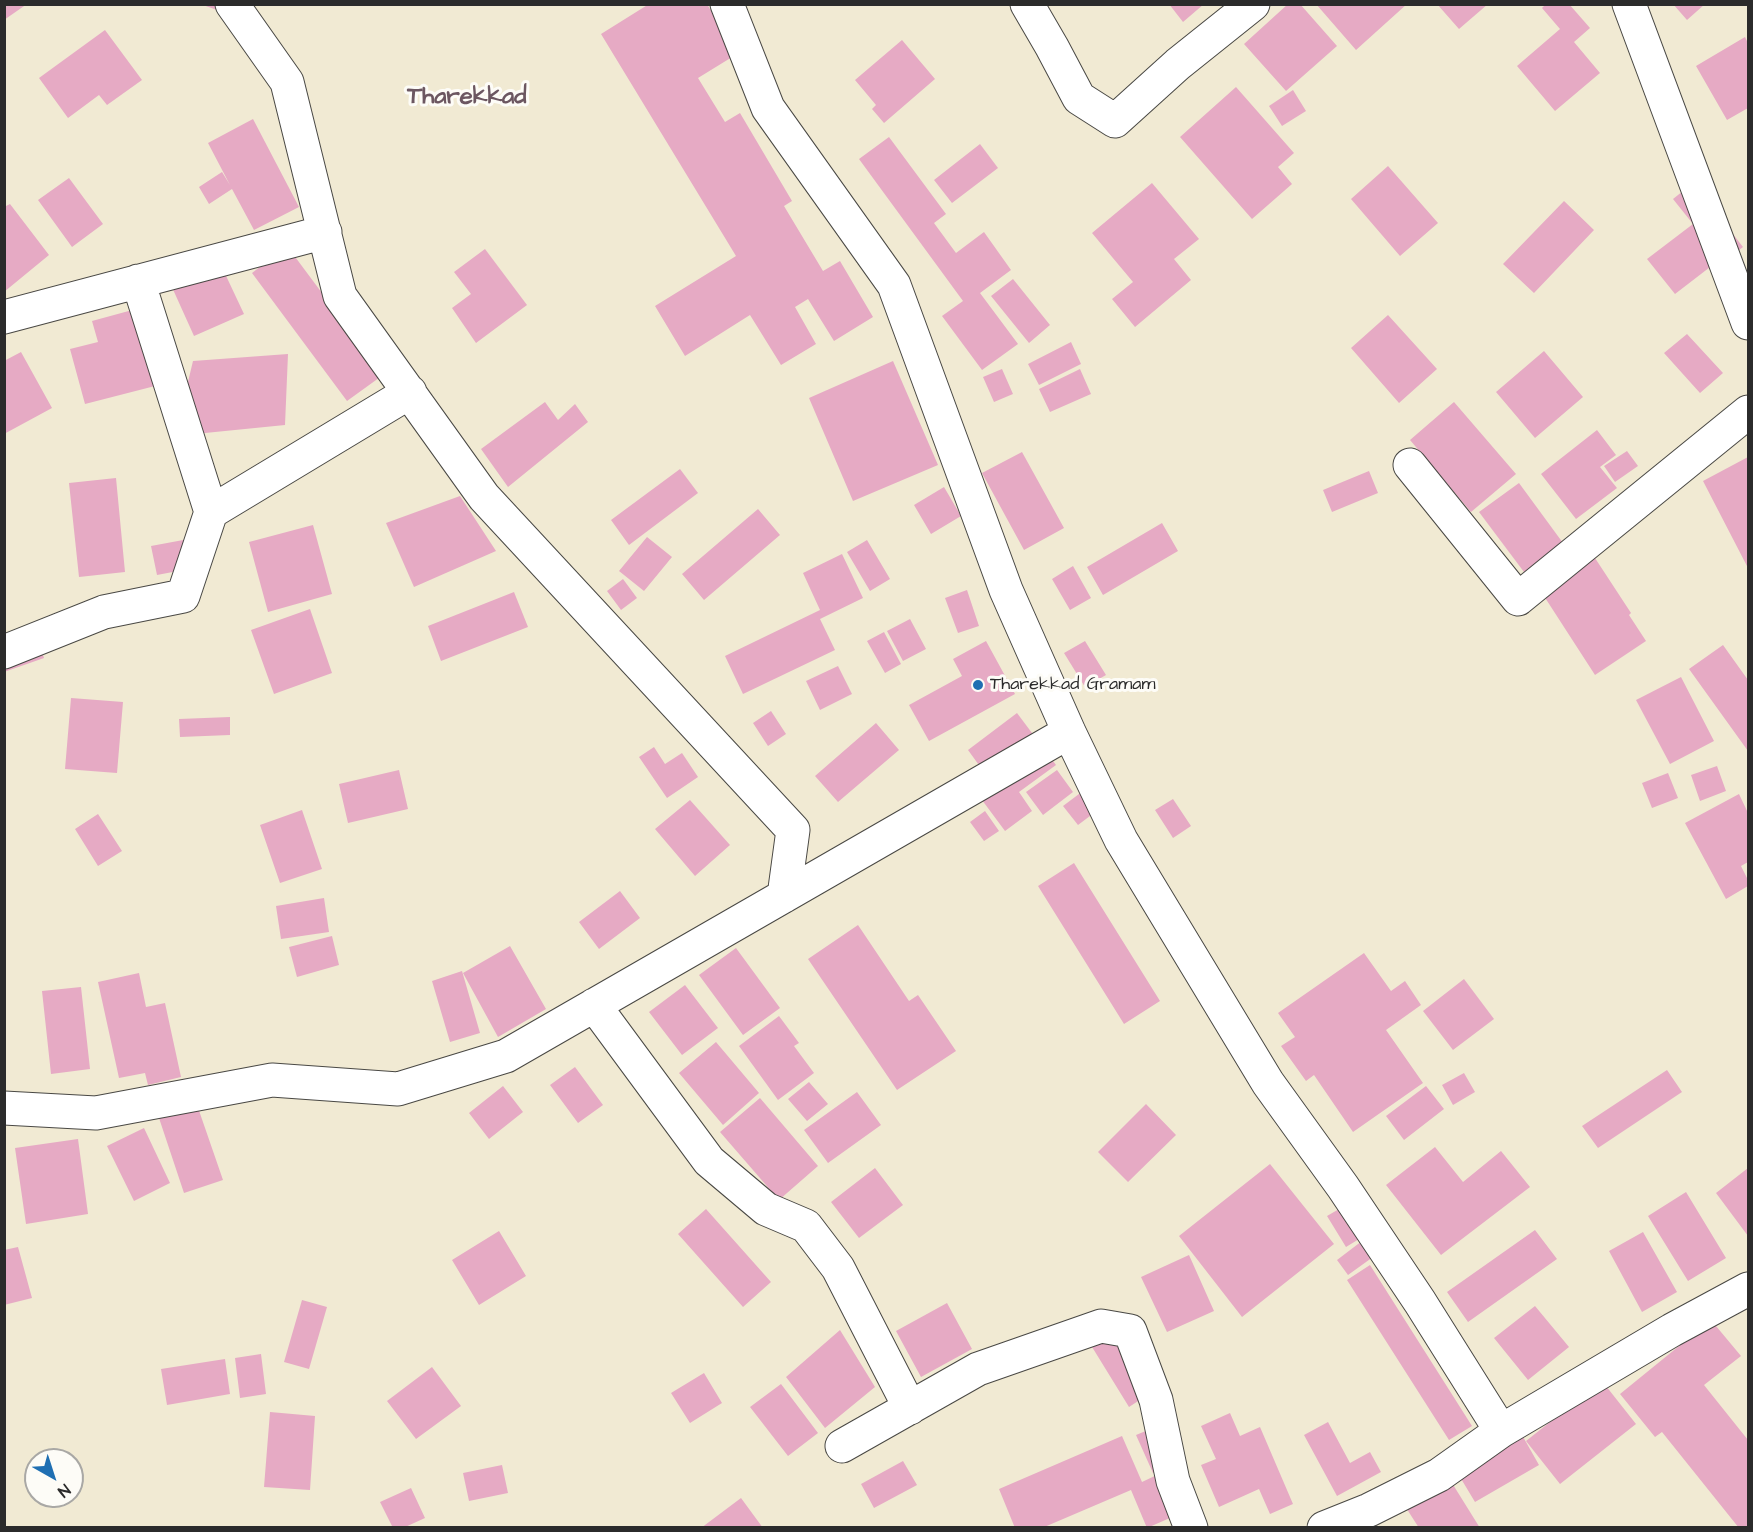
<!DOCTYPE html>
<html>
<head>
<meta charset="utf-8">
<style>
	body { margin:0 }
	#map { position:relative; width:1753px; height:1532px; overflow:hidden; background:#f1ead3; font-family:"Architects Daughter",sans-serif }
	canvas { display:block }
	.frame { position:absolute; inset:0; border:6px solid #2b2b2b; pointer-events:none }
	.north { position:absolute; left:24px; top:1448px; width:60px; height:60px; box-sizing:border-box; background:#fdfcf7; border:2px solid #a9a8a5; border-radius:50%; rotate:141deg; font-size:16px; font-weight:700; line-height:24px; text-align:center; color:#2b2b2b }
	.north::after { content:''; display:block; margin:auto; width:21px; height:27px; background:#1f6fb2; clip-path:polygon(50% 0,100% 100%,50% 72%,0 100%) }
</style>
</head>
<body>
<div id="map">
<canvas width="1753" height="1532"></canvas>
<div class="frame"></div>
<div class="north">N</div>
</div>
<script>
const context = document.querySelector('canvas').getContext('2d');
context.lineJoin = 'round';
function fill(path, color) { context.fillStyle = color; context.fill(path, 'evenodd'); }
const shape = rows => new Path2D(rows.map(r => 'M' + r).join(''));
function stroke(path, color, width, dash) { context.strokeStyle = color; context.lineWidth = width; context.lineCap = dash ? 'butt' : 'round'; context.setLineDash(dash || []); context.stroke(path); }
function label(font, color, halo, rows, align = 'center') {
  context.font = font + ' "Architects Daughter",sans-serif'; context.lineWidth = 6; context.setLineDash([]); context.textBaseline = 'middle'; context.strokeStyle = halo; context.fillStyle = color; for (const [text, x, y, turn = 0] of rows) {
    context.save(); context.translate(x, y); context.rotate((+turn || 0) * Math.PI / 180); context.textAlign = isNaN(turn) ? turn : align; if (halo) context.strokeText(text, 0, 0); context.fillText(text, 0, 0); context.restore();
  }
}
fill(shape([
	[4,4,27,4,4,20],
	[203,4,232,4,242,19,203,5],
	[649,4,707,4,737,54,698,78,725,122,740,113,792,201,784,206,823,271,840,261,873,317,834,341,808,299,795,307,816,344,781,365,750,315,685,356,655,306,736,256,601,34],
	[1169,4,1204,4,1183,22],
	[1288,4,1300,4,1337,46,1286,91,1244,44],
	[1316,4,1407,4,1356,50],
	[1437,4,1488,4,1459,29],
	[1546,4,1569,4,1590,28,1574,42,1600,73,1555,111,1517,66,1560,29,1542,8],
	[1673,4,1705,4,1687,20],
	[105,30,142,80,107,105,99,95,68,118,39,78],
	[1745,37,1748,43,1748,108,1727,120,1696,66],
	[902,40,935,79,884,123,872,109,876,105,855,80],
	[1236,87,1294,153,1278,167,1292,184,1252,219,1180,137],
	[1293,90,1306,111,1282,126,1269,106],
	[253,119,299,207,254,230,232,189,209,204,199,187,222,172,230,185,208,143],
	[889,137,946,214,934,223,956,253,984,232,1011,270,980,293,1018,344,982,370,942,316,963,301,859,159],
	[980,144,998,168,952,203,934,180],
	[1388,166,1438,223,1400,256,1351,199],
	[69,178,103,224,72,247,38,200],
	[1152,183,1199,239,1174,259,1191,280,1135,327,1112,299,1133,282,1092,233],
	[1693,183,1743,247,1717,267,1714,264,1675,294,1647,259,1693,224,1673,199],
	[1564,201,1594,230,1534,293,1503,264],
	[10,204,49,255,4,292,4,207],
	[287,246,383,375,347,401,252,273],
	[485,249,527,305,476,343,452,308,471,294,454,272],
	[220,263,244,314,194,336,171,285],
	[1013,279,1050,325,1029,343,991,296],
	[136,309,155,386,85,404,70,349,98,342,92,321],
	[1388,315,1437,369,1399,403,1351,348],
	[1687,334,1723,373,1700,393,1664,353],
	[1071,342,1081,364,1039,385,1028,364],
	[1544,351,1583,397,1535,438,1496,392],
	[21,352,52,408,4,434,4,361],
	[288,354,285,425,175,436,193,361],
	[893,361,938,465,853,501,809,398],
	[1002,369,1013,394,994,402,983,377],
	[1080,369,1091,394,1050,412,1039,389],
	[545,402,558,420,575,404,588,422,508,487,481,449],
	[1454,402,1516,474,1471,512,1410,440],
	[1597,430,1616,455,1600,467,1617,488,1576,519,1541,474],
	[1627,451,1638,466,1615,482,1604,466],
	[1022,452,1064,528,1024,550,982,473],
	[1748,457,1748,568,1703,481],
	[680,469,698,493,629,545,611,520],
	[1369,471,1378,493,1332,512,1323,490],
	[116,478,125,572,79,577,69,483],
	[1519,483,1563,543,1524,572,1479,512],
	[944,487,961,516,931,534,914,505],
	[460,496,496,551,414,587,386,523],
	[758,509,780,535,704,600,682,574],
	[1162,523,1178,551,1103,595,1087,567],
	[313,525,332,594,268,612,249,542],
	[647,537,672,557,644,591,619,571],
	[194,538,199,567,157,575,151,546],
	[867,540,890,579,870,591,847,552],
	[842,554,863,598,820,619,835,650,743,694,725,656,820,610,803,573],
	[1595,558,1631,613,1629,615,1646,641,1595,675,1542,593],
	[1073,566,1091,598,1070,610,1052,579],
	[623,579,637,598,621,610,607,591],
	[967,590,979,626,958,633,945,598],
	[514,592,528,627,441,661,428,626],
	[310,609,332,673,274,694,251,630],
	[910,619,926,649,903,661,887,631],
	[884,632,901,664,885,673,867,641],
	[38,640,44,658,4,672,4,652],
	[986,641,1015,694,929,741,909,705,962,676,953,659],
	[1085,641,1106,675,1085,687,1064,653],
	[1723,645,1748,680,1748,751,1689,669],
	[838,666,852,694,820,710,806,681],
	[1681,677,1714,741,1670,764,1636,700],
	[71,698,123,702,117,773,65,769],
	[771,711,786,734,768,746,753,723],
	[1017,713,1056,765,1019,792,1032,811,1005,831,982,800,997,790,968,750],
	[230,717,230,735,180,737,179,719],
	[876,723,899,750,838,802,815,776],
	[654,747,665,764,682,753,698,777,667,798,639,757],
	[1717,766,1726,791,1700,801,1691,775],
	[399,770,408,809,348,823,339,784],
	[1057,770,1073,792,1043,815,1026,792],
	[1668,773,1678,798,1652,808,1642,783],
	[1083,791,1098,810,1078,825,1063,806],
	[1739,794,1748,813,1748,862,1741,866,1748,880,1748,886,1726,899,1685,823],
	[1173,799,1191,826,1173,838,1155,810],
	[690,800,730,845,695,876,655,829],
	[302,810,322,869,280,883,260,825],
	[985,811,999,831,984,841,970,822],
	[98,814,122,851,98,866,75,829],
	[1074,863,1160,1001,1124,1024,1038,886],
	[620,891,640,918,599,949,579,922],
	[324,898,329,932,281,939,276,906],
	[858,925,909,1001,918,995,956,1051,897,1090,808,959],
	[332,936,339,965,297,977,289,947],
	[510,946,546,1009,498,1037,463,973],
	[736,948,780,1008,743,1035,699,975],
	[1364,953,1391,991,1405,981,1421,1005,1386,1030,1423,1083,1353,1132,1314,1075,1306,1081,1281,1046,1295,1037,1278,1013],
	[462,971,480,1033,450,1042,432,981],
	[139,973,146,1007,165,1003,181,1077,148,1085,145,1073,119,1078,98,982],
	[1464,979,1494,1019,1453,1050,1423,1011],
	[685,985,718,1028,682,1055,649,1012],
	[81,987,90,1069,51,1074,42,991],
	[779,1016,799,1043,794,1046,814,1073,778,1100,739,1046],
	[716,1042,759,1093,723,1125,679,1073],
	[575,1067,603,1105,578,1123,550,1085],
	[1667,1070,1682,1092,1598,1148,1582,1126],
	[1464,1073,1475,1092,1453,1105,1442,1085],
	[809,1082,828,1104,807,1121,788,1099],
	[503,1086,523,1112,489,1139,469,1113],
	[1426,1086,1444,1109,1404,1140,1386,1116],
	[857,1092,881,1125,828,1163,804,1130],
	[760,1098,818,1166,779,1200,720,1132],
	[195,1099,223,1180,184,1193,157,1112],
	[1146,1104,1176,1135,1128,1182,1098,1152],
	[144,1128,170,1183,134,1201,107,1146],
	[78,1139,88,1214,26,1224,15,1148],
	[1435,1147,1463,1182,1501,1151,1530,1187,1441,1255,1386,1185],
	[1270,1164,1334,1244,1242,1317,1179,1236],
	[875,1168,903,1205,859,1238,831,1202],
	[1748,1168,1748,1236,1716,1193],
	[1686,1192,1726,1258,1688,1281,1648,1216],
	[1346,1205,1364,1236,1346,1247,1327,1216],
	[706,1209,771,1282,743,1307,678,1234],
	[1535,1230,1557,1259,1468,1322,1447,1292],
	[499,1231,526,1276,479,1305,452,1260],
	[1643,1232,1677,1292,1642,1312,1609,1251],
	[1362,1241,1373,1257,1348,1275,1337,1260],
	[18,1247,32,1298,4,1305,4,1250],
	[1189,1255,1214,1311,1167,1332,1141,1277],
	[1370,1265,1472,1426,1449,1440,1347,1280],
	[302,1300,327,1307,309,1369,284,1362],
	[947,1303,972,1349,921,1377,896,1331],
	[1535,1306,1569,1347,1528,1380,1494,1338],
	[1104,1314,1152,1392,1129,1407,1081,1329],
	[1711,1320,1741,1356,1704,1385,1748,1440,1748,1528,1739,1528,1662,1432,1655,1437,1620,1394],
	[840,1330,875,1387,825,1428,786,1377],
	[261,1354,266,1394,240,1398,235,1358],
	[225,1359,230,1394,167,1405,161,1369],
	[432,1367,461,1406,416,1439,387,1401],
	[704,1373,722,1403,690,1423,671,1393],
	[1602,1381,1636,1424,1560,1484,1526,1441],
	[781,1384,818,1433,788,1456,750,1407],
	[270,1412,315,1416,310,1490,264,1487],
	[1230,1413,1240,1436,1260,1427,1293,1504,1270,1514,1259,1489,1219,1507,1201,1465,1216,1459,1201,1426],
	[1328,1422,1350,1463,1370,1452,1381,1472,1337,1496,1304,1435],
	[1153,1428,1169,1466,1153,1473,1136,1435],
	[1522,1435,1539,1465,1475,1502,1457,1472],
	[1122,1436,1142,1482,1161,1473,1179,1514,1147,1528,1131,1490,1042,1528,1015,1528,999,1489],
	[903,1461,917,1485,874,1508,861,1484],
	[502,1465,508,1493,469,1501,463,1473],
	[1447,1475,1480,1528,1419,1528,1403,1503],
	[411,1488,425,1518,403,1528,393,1528,380,1502],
	[741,1498,763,1528,701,1528]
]), '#e6aac4');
const minor = shape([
	[232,4,287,82,340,296,484,497,793,830,784,896],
	[727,4,768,108,894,285,1006,590,1069,732,1121,840,1268,1083,1343,1187,1420,1302,1501,1431,1672,1330,1748,1289],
	[1027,4,1052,47,1079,98,1115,121,1178,64,1253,4],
	[1629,4,1748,323],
	[138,281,211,512],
	[4,317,325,232],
	[1410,465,1518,599,1748,412],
	[4,652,104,612,183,596,211,512,410,392],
	[594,1005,709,1161,766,1209,806,1226,838,1268,910,1408],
	[4,1108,96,1113,272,1080,398,1089,506,1056,1069,732],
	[842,1446,978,1369,1101,1326,1130,1331,1156,1400,1173,1481,1191,1528],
	[1324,1528,1369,1510,1439,1475,1501,1431]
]);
stroke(minor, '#494844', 35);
stroke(minor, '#fff', 33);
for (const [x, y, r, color] of [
	[978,685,6,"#1f6fb2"]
]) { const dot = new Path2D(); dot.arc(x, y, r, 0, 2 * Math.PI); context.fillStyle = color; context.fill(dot); stroke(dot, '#fdfcf7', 2); }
label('18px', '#2b2b2b', '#fdfcf7', [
	["Tharekkad Gramam",990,685]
], 'left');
label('bold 24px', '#6c5761', '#fdfcf7', [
	["Tharekkad",467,98]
]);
</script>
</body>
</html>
